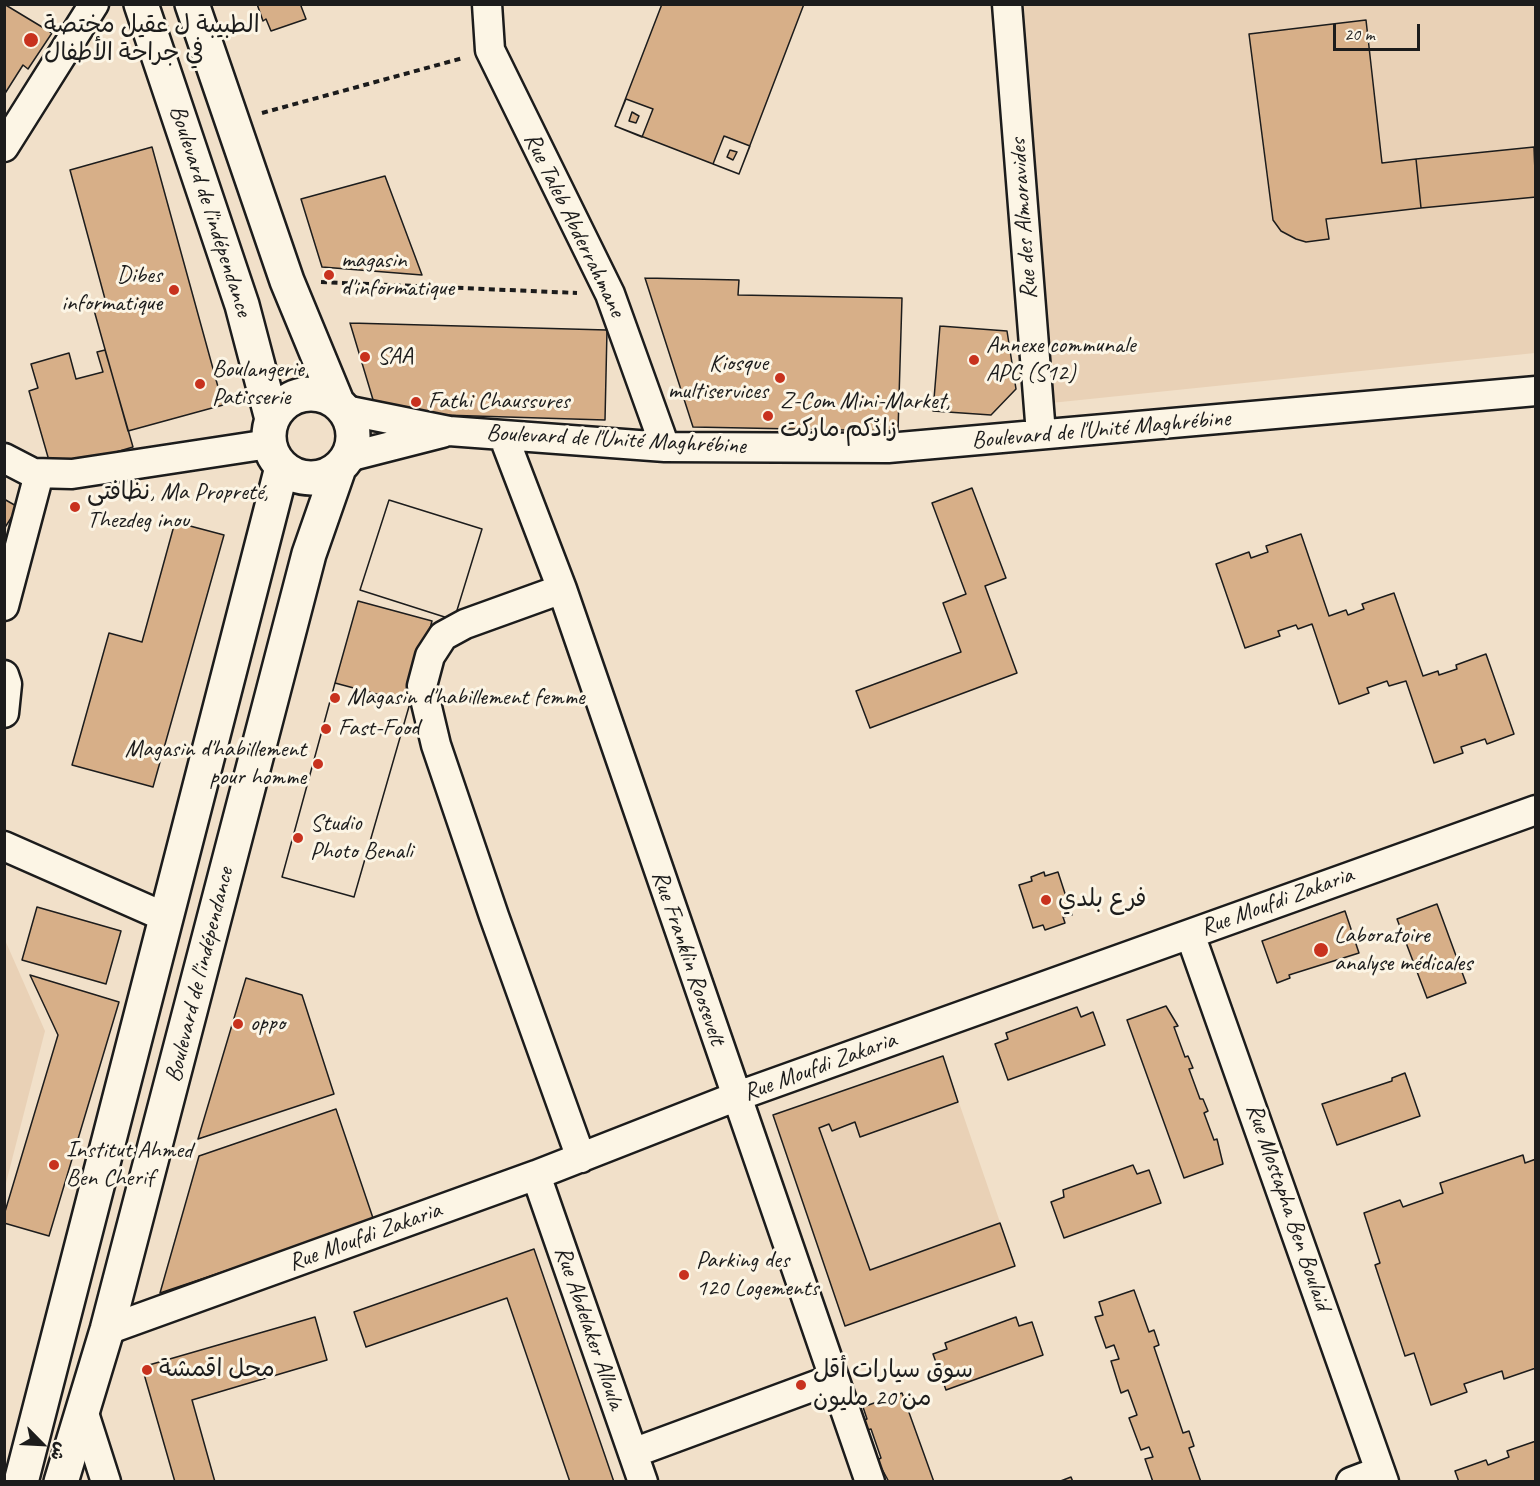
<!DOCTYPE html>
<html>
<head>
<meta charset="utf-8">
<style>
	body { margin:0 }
	#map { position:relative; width:1540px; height:1486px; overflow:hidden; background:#f1e0c9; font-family:Caveat,"Playpen Sans Arabic",sans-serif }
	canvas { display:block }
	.frame { position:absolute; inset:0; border:6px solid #1c1c1c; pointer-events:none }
	.north { position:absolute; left:12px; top:1414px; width:60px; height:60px; -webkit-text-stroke:4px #fcf5e5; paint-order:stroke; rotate:114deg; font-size:16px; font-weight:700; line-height:24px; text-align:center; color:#1c1c1c }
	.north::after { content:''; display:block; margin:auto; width:21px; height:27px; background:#1c1c1c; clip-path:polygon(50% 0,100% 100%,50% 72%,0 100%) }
	.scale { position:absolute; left:1333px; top:24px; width:87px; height:27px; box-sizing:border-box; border:3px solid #1c1c1c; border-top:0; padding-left:8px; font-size:18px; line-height:21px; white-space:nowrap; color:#1c1c1c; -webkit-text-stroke:4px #fcf5e5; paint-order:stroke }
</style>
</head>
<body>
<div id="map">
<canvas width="1540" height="1486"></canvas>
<div class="frame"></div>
<div class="north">ش</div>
<div class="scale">20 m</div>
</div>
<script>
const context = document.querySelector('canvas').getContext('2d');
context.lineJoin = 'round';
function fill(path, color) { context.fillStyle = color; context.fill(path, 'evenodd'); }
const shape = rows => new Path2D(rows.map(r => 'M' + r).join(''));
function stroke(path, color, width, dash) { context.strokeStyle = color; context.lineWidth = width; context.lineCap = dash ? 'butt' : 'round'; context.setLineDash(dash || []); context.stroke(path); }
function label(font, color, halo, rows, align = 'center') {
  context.font = font + ' Caveat,"Playpen Sans Arabic",sans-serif'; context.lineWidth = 6; context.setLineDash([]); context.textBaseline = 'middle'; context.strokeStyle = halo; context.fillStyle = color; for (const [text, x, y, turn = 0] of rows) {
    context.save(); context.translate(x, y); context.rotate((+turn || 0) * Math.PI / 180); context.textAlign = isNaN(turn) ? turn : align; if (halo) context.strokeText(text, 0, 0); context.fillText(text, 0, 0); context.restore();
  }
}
fill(shape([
	[1024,5,1535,5,1535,353,1051,403],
	[5,940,45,1031,5,1187],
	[943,1056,1015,1266,845,1326,773,1115]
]), '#e9d1b6');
const building = shape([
	[4,4,52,33,28,69,23,65,4,95,4,4],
	[257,4,304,4,301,6,306,19,271,31,266,19,263,21,257,4],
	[662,4,804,4,739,174,615,126,662,4],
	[1366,20,1382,163,1416,159,1421,208,1326,219,1329,239,1306,242,1296,239,1281,231,1273,220,1249,34,1366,20],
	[626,99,653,109,642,137,615,126,626,99],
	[632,112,639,116,636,123,629,121,632,112],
	[724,136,750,146,739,174,713,164,724,136],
	[152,147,223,405,128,431,92,303,105,299,70,170,152,147],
	[1534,147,1536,197,1421,208,1416,159,1534,147],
	[730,150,737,152,733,160,727,157,730,150],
	[385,176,422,275,322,267,301,199,385,176],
	[645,278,739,280,738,295,902,298,898,431,693,427,645,278],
	[350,323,607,330,605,420,377,413,350,323],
	[940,326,1007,331,1016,389,991,415,933,411,940,326],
	[105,350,133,447,52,471,29,391,38,388,31,364,69,353,76,379,103,372,97,352,105,350],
	[972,488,1006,578,985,586,1017,673,870,728,856,691,961,652,943,603,966,594,932,503,972,488],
	[4,499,18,507,4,529,4,499],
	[389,500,482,529,454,620,360,590,389,500],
	[389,500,482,529,454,620,360,590,389,500],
	[175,522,224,535,153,787,72,765,109,633,142,642,175,522],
	[1301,534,1329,616,1346,610,1348,615,1364,609,1362,604,1394,593,1423,676,1438,671,1439,675,1457,669,1456,665,1486,654,1514,734,1487,744,1485,739,1461,747,1463,753,1434,763,1406,681,1389,686,1387,681,1367,688,1369,693,1339,704,1312,624,1298,629,1296,625,1278,631,1280,636,1245,648,1216,564,1249,552,1251,558,1268,552,1266,546,1301,534],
	[358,601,432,621,410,703,335,683,358,601],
	[335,683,410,703,354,897,282,877,335,683],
	[335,683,410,703,354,897,282,877,335,683],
	[1044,872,1045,876,1058,872,1072,915,1063,917,1065,923,1045,930,1043,925,1033,928,1019,885,1032,881,1031,877,1044,872],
	[1437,904,1466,983,1427,998,1397,919,1437,904],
	[37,907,121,931,106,984,22,960,37,907],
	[1345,911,1359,953,1289,975,1290,978,1277,983,1262,941,1345,911],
	[30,975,119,1002,49,1236,4,1223,4,1215,58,1035,30,975],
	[246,978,302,995,334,1094,198,1139,246,978],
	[1166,1006,1178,1026,1174,1027,1185,1057,1188,1056,1193,1068,1189,1069,1200,1099,1203,1099,1208,1111,1204,1113,1214,1140,1217,1139,1223,1164,1184,1178,1127,1020,1166,1006],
	[1077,1007,1081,1017,1093,1012,1105,1045,1008,1080,995,1044,1008,1039,1006,1033,1077,1007],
	[943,1056,958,1102,860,1137,855,1122,832,1131,829,1124,819,1128,870,1270,1000,1223,1015,1266,845,1326,773,1115,943,1056],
	[1405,1073,1420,1116,1337,1145,1322,1104,1392,1081,1392,1078,1405,1073],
	[336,1109,374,1221,160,1293,199,1156,336,1109],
	[1523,1155,1525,1163,1536,1159,1536,1368,1504,1379,1502,1371,1464,1384,1467,1392,1431,1405,1414,1353,1405,1356,1375,1265,1380,1263,1364,1213,1400,1200,1403,1207,1443,1193,1440,1183,1523,1155],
	[1133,1165,1137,1174,1149,1170,1161,1203,1064,1238,1051,1202,1064,1197,1063,1190,1133,1165],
	[534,1249,614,1482,570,1482,507,1298,366,1347,354,1312,534,1249],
	[1134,1290,1149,1332,1154,1330,1159,1345,1154,1347,1183,1433,1189,1431,1194,1446,1189,1448,1201,1482,1153,1482,1145,1459,1153,1457,1149,1447,1141,1450,1129,1418,1137,1415,1128,1390,1121,1393,1111,1361,1119,1359,1114,1345,1106,1348,1095,1317,1103,1315,1099,1302,1134,1290],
	[315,1317,327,1360,192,1400,215,1482,175,1482,142,1367,315,1317],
	[1016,1317,1019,1326,1032,1322,1043,1355,946,1390,933,1354,947,1349,945,1343,1016,1317],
	[902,1393,934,1482,889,1482,877,1460,881,1458,871,1429,867,1430,864,1420,867,1419,863,1407,902,1393],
	[1536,1441,1536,1482,1459,1482,1455,1471,1486,1460,1488,1465,1509,1457,1507,1451,1536,1441],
	[1071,1477,1073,1482,1058,1482,1071,1477]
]);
fill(building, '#d7af88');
stroke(building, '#1c1c1c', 1.5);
const minor = shape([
	[487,4,490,50,610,294,665,447],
	[1007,4,1041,434],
	[4,147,94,4],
	[345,410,449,431,665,447,888,448,1536,391],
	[503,435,562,589,870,1482],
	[348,457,442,433],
	[4,458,33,473,72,474,269,444],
	[562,589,465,624,443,636,430,656,422,686,436,745,494,916,581,1158],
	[4,606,39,474],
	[4,675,7,684,4,713],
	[4,846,165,917],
	[1190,934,1384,1482],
	[536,1175,643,1482],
	[107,1330,536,1175,735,1097,1536,810],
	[82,1407,106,1482],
	[633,1453,833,1379],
	[1351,1482,1380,1471]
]);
const major = shape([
	[141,4,242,305,272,419],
	[192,4,287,281,337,402],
	'269 436a42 42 0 1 1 84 0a42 42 0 1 1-84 0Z',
	[21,1482,282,467],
	[61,1482,107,1330,309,554,339,468]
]);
stroke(minor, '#1c1c1c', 33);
stroke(major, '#1c1c1c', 38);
stroke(shape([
	[262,113,463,58],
	[321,282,577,293]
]), '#1c1c1c', 4, [6, 4.5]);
stroke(minor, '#fcf5e5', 28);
stroke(major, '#fcf5e5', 33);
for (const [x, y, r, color] of [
	[31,40,8,"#c8321e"],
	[329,275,6,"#c8321e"],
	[174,290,6,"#c8321e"],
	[365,357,6,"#c8321e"],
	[974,360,6,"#c8321e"],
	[780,378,6,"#c8321e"],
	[200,384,6,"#c8321e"],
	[416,402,6,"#c8321e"],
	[768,416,6,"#c8321e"],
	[75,507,6,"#c8321e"],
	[335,698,6,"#c8321e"],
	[326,729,6,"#c8321e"],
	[318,764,6,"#c8321e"],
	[298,838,6,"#c8321e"],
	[1046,900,6,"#c8321e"],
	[1321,950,8,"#c8321e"],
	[238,1024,6,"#c8321e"],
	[54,1165,6,"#c8321e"],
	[684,1275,6,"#c8321e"],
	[147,1370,6,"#c8321e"],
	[801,1385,6,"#c8321e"]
]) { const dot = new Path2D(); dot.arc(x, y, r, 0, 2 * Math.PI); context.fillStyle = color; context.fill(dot); stroke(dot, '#fcf5e5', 2); }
label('24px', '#1c1c1c', '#fcf5e5', [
	["الطبيبة ل عقيل مختصة",44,26],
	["في جراحة الأطفال",44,54],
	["magasin",341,261],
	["d'informatique",341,289],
	["Dibes",162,276,"right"],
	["informatique",162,304,"right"],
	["Annexe communale",986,346],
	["APC (S12)",986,374],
	["SAA",377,357],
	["Kiosque",768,364,"right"],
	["multiservices",768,392,"right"],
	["Boulangerie",212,370],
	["Patisserie",212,398],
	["Fathi Chaussures",428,402],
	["Z-Com Mini-Market,",780,402],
	["زادُكم ماركت",780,430],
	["نظافتي, Ma Propreté,",87,493],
	["Thezdeg inou",87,521],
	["Magasin d'habillement femme",347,698],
	["Fast-Food",338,729],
	["Magasin d'habillement",306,750,"right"],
	["pour homme",306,778,"right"],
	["Studio",310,824],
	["Photo Benali",310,852],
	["فرع بلدي",1058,900],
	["Laboratoire",1334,936],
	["analyse médicales",1334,964],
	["oppo",250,1024],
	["Institut Ahmed",66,1151],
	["Ben Cherif",66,1179],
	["Parking des",696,1261],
	["120 Logements",696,1289],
	["محل اقمشة",159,1370],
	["سوق سيارات أقل",813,1371],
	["من 20 مليون",813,1399]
], 'left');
label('24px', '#1c1c1c', '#fcf5e5', [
	["Boulevard de l'indépendance",210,211,72],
	["Rue des Almoravides",1024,219,-94],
	["Rue Taleb Abderrahmane",574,225,64],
	["Boulevard de l'Unité Maghrébine",1101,430,-5],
	["Boulevard de l'Unité Maghrébine",616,440,3],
	["Rue Moufdi Zakaria",1277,902,-20],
	["Rue Franklin Roosevelt",688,958,71],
	["Boulevard de l'indépendance",200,975,-76],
	["Rue Moufdi Zakaria",820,1067,-20],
	["Rue Mostapha Ben Boulaid",1288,1207,71],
	["Rue Moufdi Zakaria",365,1237,-20],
	["Rue Abdelaker Alloula",589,1328,71]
]);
</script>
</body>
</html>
